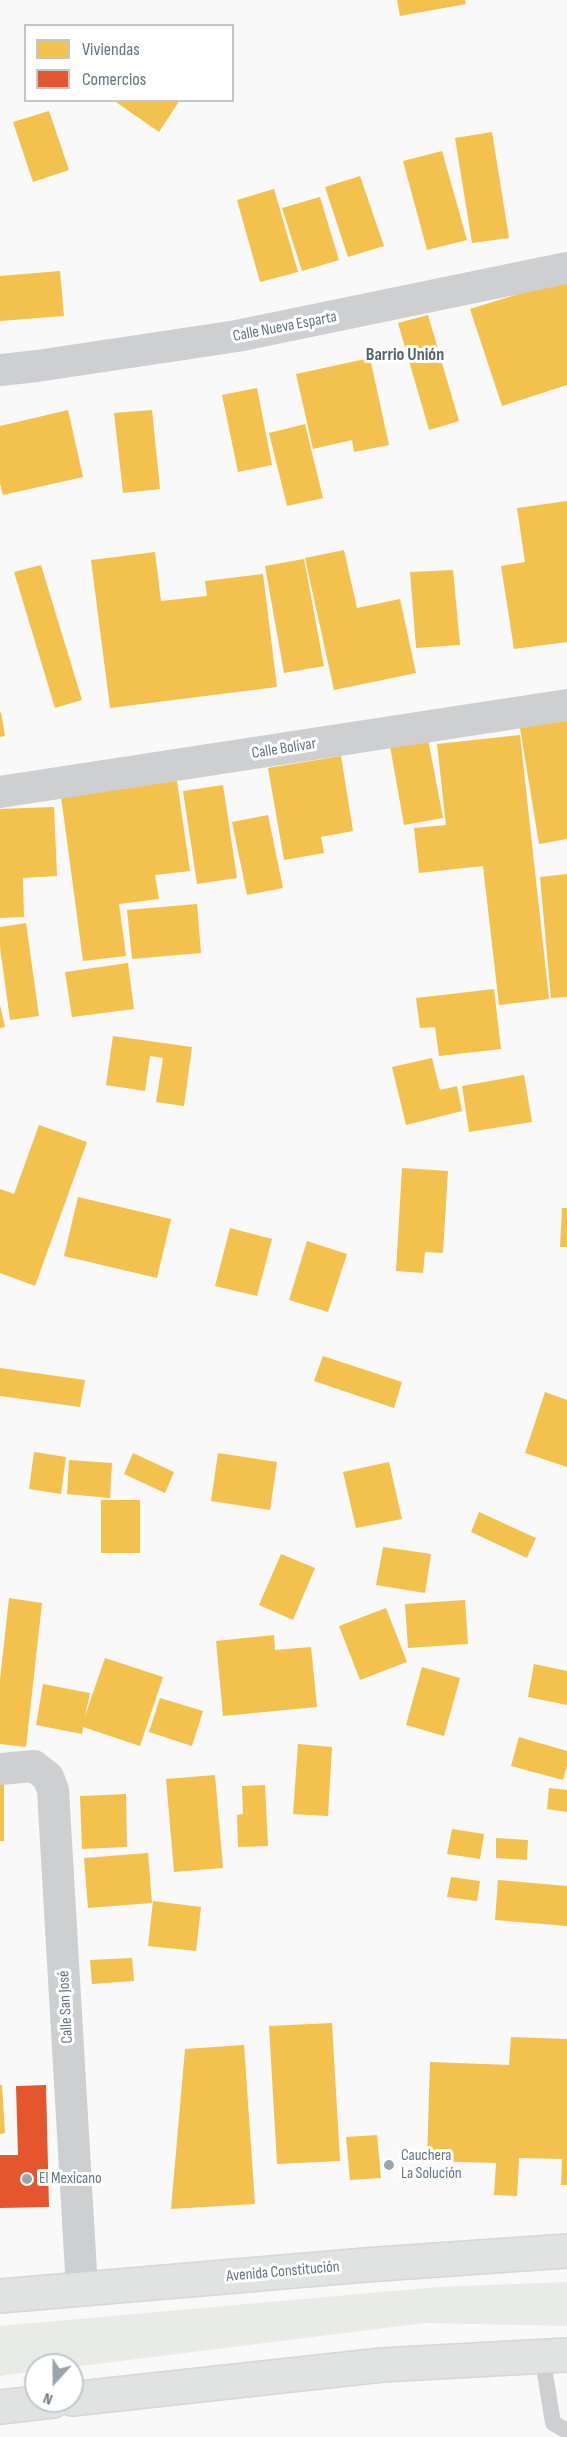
<!DOCTYPE html>
<html>
<head>
<meta charset="utf-8">
<style>
	body { margin:0 }
	#map { position:relative; width:567px; height:2437px; overflow:hidden; background:#f9f9f9; font-family:"Sofia Sans Condensed",sans-serif }
	canvas { display:block }
	.legend { position:absolute; left:24px; top:24px; width:210px; height:78px; box-sizing:border-box; background:#fff; border:2px solid #c1c8cd; margin:0; padding:8px 10px; list-style:none; font-size:18px; color:#657683 }
	.legend li { display:flex; align-items:center; gap:12px; height:30px }
	.legend b { width:30px; border:2px solid #c1c8cd }
	.north { position:absolute; left:24px; top:2353px; width:60px; height:60px; box-sizing:border-box; background:#fff; border:2px solid #c1c8cd; border-radius:50%; rotate:201deg; font-size:16px; font-weight:700; line-height:24px; text-align:center; color:#657683 }
	.north::after { content:''; display:block; margin:auto; width:21px; height:27px; background:#99a4ac; clip-path:polygon(50% 0,100% 100%,50% 72%,0 100%) }
</style>
</head>
<body>
<div id="map">
<canvas width="567" height="2437"></canvas>
<ul class="legend">
<li><b style="height:16px;background:#f2c14e"></b>Viviendas</li>
<li><b style="height:16px;background:#e4572e"></b>Comercios</li>
</ul>
<div class="north">N</div>
</div>
<script>
const context = document.querySelector('canvas').getContext('2d');
context.lineJoin = 'round';
function fill(path, color) { context.fillStyle = color; context.fill(path, 'evenodd'); }
const shape = rows => new Path2D(rows.map(r => 'M' + r).join(''));
function stroke(path, color, width, dash) { context.strokeStyle = color; context.lineWidth = width; context.lineCap = dash ? 'butt' : 'round'; context.setLineDash(dash || []); context.stroke(path); }
function label(font, color, halo, rows, align = 'center') {
  context.font = font + ' "Sofia Sans Condensed",sans-serif'; context.lineWidth = 6; context.setLineDash([]); context.textBaseline = 'middle'; context.strokeStyle = halo; context.fillStyle = color; for (const [text, x, y, turn = 0] of rows) {
    context.save(); context.translate(x, y); context.rotate((+turn || 0) * Math.PI / 180); context.textAlign = isNaN(turn) ? turn : align; if (halo) context.strokeText(text, 0, 0); context.fillText(text, 0, 0); context.restore();
  }
}
fill(shape([
	[567,2282,567,2326,424,2323,72,2367,36,2365,36,2371,0,2376,0,2326,438,2287]
]), '#e8ebe6');
fill(shape([
	[397,0,465,0,466,4,400,16],
	[113,100,180,100,159,132],
	[49,111,69,170,33,182,13,122],
	[492,132,509,238,472,243,455,138],
	[442,151,467,240,427,250,403,161],
	[360,176,384,246,348,257,325,187],
	[274,189,298,272,260,282,237,200],
	[320,197,339,260,302,271,282,208],
	[60,271,64,316,0,321,0,276],
	[567,279,567,385,502,406,470,309],
	[428,315,459,421,429,430,398,323],
	[370,358,389,445,354,452,352,440,313,449,296,374],
	[257,388,272,465,238,472,222,395],
	[68,410,83,477,3,495,0,483,0,426],
	[152,410,160,489,123,493,114,413],
	[305,424,323,498,287,506,269,433],
	[567,501,567,642,514,649,501,566,525,562,517,508],
	[344,550,357,608,400,599,416,673,334,690,305,558],
	[155,552,161,601,207,596,205,581,263,574,277,687,110,708,91,560],
	[304,559,324,666,284,673,265,566],
	[41,565,82,700,55,708,14,572],
	[453,570,460,645,416,648,410,572],
	[1,712,5,736,0,737,0,713],
	[567,720,567,839,539,844,520,728],
	[520,735,549,999,499,1005,483,866,419,873,414,828,446,825,437,744],
	[428,739,443,818,404,825,390,746],
	[341,756,353,831,321,837,324,853,284,860,268,768],
	[177,781,190,871,155,875,159,899,119,904,126,956,83,961,61,796],
	[223,785,237,878,197,884,183,791],
	[54,807,57,876,23,878,24,917,0,918,0,809],
	[268,815,283,888,247,895,232,822],
	[567,874,567,997,551,998,540,877],
	[197,904,201,953,132,959,127,910],
	[26,923,39,1016,10,1020,0,947,0,927],
	[128,963,134,1009,72,1017,65,972],
	[494,989,501,1049,439,1056,435,1027,420,1028,416,998],
	[0,1005,5,1027,0,1028],
	[113,1036,192,1047,184,1106,156,1102,163,1058,150,1056,145,1091,106,1085],
	[432,1058,440,1090,457,1086,462,1111,406,1125,392,1067],
	[524,1075,532,1122,469,1132,462,1086],
	[39,1125,87,1142,35,1286,0,1273,0,1189,14,1194],
	[402,1168,448,1171,443,1253,425,1252,423,1273,396,1271],
	[78,1197,171,1219,157,1278,64,1256],
	[562,1208,567,1208,567,1247,560,1247],
	[230,1228,272,1239,257,1296,215,1286],
	[307,1241,347,1254,328,1312,289,1300],
	[323,1356,402,1382,394,1408,314,1381],
	[0,1368,85,1380,80,1407,0,1396],
	[545,1392,567,1400,567,1467,525,1453],
	[34,1452,66,1457,61,1494,29,1489],
	[133,1453,174,1472,165,1493,124,1474],
	[218,1453,277,1462,270,1510,211,1501],
	[69,1460,112,1463,110,1498,67,1494],
	[389,1462,402,1519,356,1528,343,1472],
	[101,1500,140,1500,140,1553,101,1553],
	[479,1512,536,1538,527,1558,471,1532],
	[383,1547,431,1554,425,1593,376,1585],
	[281,1554,315,1568,293,1620,259,1605],
	[9,1598,42,1603,26,1747,0,1744,0,1680],
	[465,1600,468,1644,408,1648,405,1604],
	[386,1608,407,1662,360,1680,339,1626],
	[274,1635,275,1650,311,1647,317,1707,223,1716,216,1641],
	[105,1658,163,1677,140,1746,83,1727,82,1734,36,1725,43,1684,90,1693,85,1716],
	[534,1664,567,1671,567,1705,528,1697],
	[422,1667,460,1678,444,1736,406,1725],
	[160,1698,203,1711,192,1746,149,1732],
	[519,1737,567,1751,567,1766,563,1780,511,1766],
	[298,1744,332,1747,328,1816,293,1814],
	[215,1775,223,1868,174,1872,166,1779],
	[0,1784,4,1784,4,1841,0,1841],
	[265,1785,268,1846,238,1847,237,1815,243,1814,242,1786],
	[549,1788,567,1790,567,1812,547,1809],
	[126,1794,127,1847,82,1849,80,1796],
	[452,1829,484,1834,480,1859,447,1854],
	[496,1838,528,1840,527,1860,496,1858],
	[148,1853,152,1903,88,1908,84,1858],
	[451,1877,480,1881,477,1901,447,1897],
	[498,1880,567,1886,567,1926,495,1920],
	[153,1901,201,1907,196,1951,148,1946],
	[132,1958,134,1981,92,1984,90,1960],
	[332,2023,340,2161,277,2164,269,2026],
	[511,2037,567,2039,567,2185,561,2185,562,2159,519,2158,517,2196,494,2195,496,2163,427,2161,430,2062,509,2065],
	[244,2045,255,2204,171,2209,185,2049],
	[0,2085,2,2085,5,2133,0,2134],
	[377,2135,381,2178,350,2180,346,2137]
]), '#f2c14e');
fill(shape([
	[46,2085,49,2207,0,2208,0,2155,18,2155,16,2086]
]), '#e4572e');
const secondary = shape([
	[0,2296,365,2265,567,2251],
	[72,2399,382,2365,567,2355],
	[0,2407,53,2401]
]);
stroke(secondary, '#d5d6d7', 36);
stroke(shape([
	[542,2355,553,2423,567,2431]
]), '#cecfd0', 16);
stroke(shape([
	[0,370,37,366,237,336,567,268],
	[0,792,567,705],
	[0,1769,34,1766,48,1777,53,1790,82,2289]
]), '#cecfd0', 32);
stroke(secondary, '#e1e2e2', 33);
for (const [x, y, r, color] of [
	[389,2165,6,"#99a4ac"],
	[27,2179,6,"#99a4ac"]
]) { const dot = new Path2D(); dot.arc(x, y, r, 0, 2 * Math.PI); context.fillStyle = color; context.fill(dot); stroke(dot, '#fff', 2); }
label('16px', '#657683', '#fff', [
	["Calle Nueva Esparta",285,327,-11],
	["Calle Bolívar",284,749,-9],
	["Calle San José",66,2007,-93],
	["Avenida Constitución",283,2272,-5]
]);
label('16px', '#657683', '#fff', [
	["Cauchera",401,2156],
	["La Solución",401,2174],
	["El Mexicano",39,2179]
], 'left');
label('bold 18px', '#57646e', '#fff', [
	["Barrio Unión",405,355]
]);
</script>
</body>
</html>
